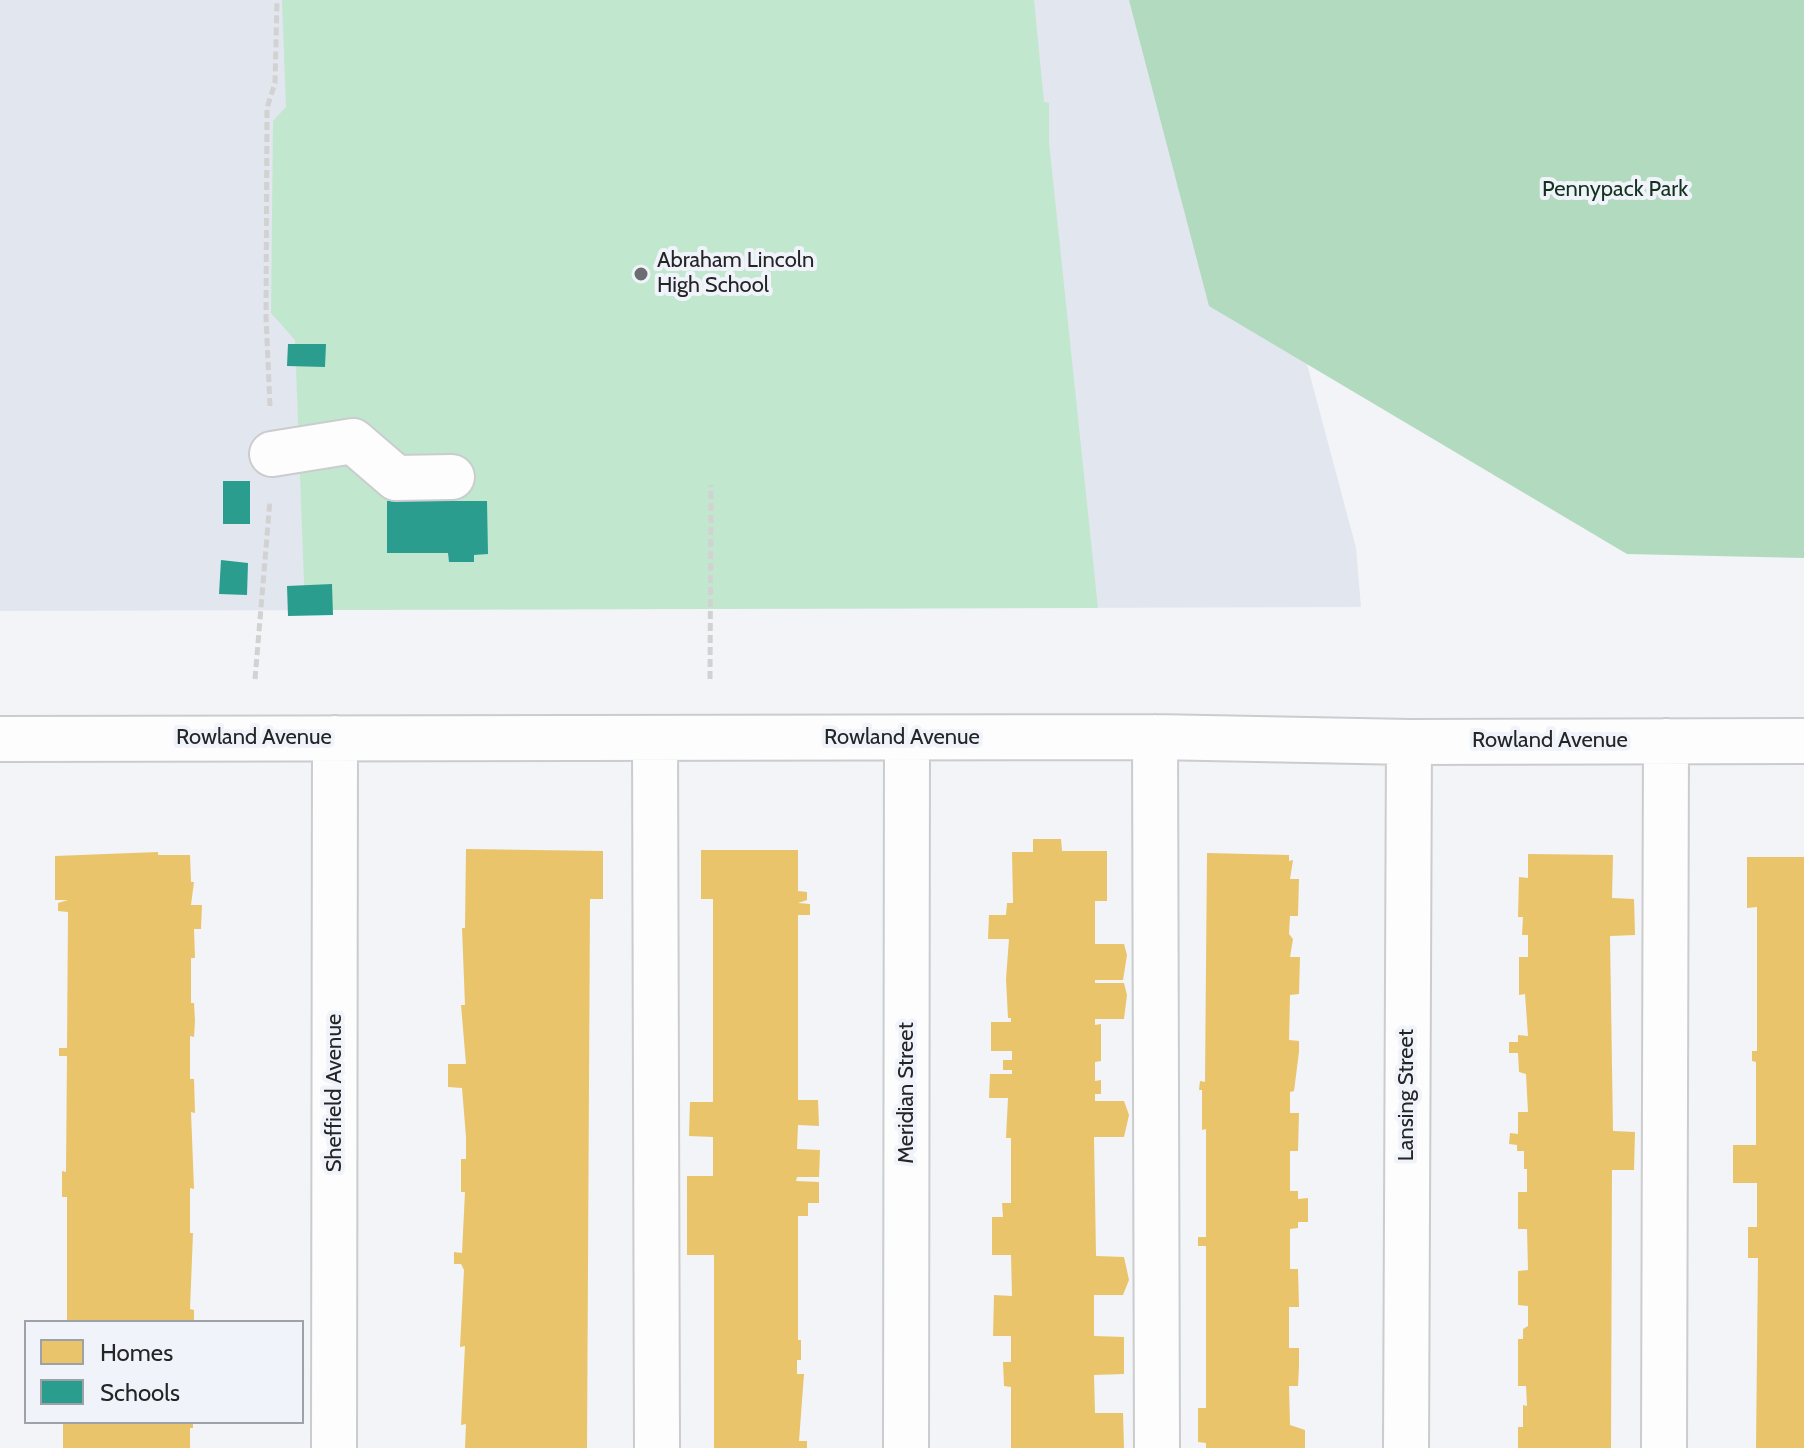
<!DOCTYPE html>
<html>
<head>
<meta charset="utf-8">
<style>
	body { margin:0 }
	#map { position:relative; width:1804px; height:1448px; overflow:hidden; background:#f2f4f7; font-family:Cabin,sans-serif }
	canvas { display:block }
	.legend { position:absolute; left:24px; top:1320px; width:280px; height:104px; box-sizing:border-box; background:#f0f3f9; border:2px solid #9ea1a5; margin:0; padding:10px 14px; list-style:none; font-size:24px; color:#242527 }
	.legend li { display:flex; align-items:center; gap:16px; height:40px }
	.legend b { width:40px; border:2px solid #9ea1a5 }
</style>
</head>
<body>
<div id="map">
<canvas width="1804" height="1448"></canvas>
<ul class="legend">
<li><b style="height:22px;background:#e9c46a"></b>Homes</li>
<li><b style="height:22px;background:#2a9d8f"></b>Schools</li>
</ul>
</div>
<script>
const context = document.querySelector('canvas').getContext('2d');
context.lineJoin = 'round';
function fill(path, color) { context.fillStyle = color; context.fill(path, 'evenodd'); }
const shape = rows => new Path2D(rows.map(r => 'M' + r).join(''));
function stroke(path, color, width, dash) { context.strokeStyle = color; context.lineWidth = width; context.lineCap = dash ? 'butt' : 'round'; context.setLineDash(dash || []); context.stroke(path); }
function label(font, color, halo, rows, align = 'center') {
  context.font = font + ' Cabin,sans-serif'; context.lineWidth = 8; context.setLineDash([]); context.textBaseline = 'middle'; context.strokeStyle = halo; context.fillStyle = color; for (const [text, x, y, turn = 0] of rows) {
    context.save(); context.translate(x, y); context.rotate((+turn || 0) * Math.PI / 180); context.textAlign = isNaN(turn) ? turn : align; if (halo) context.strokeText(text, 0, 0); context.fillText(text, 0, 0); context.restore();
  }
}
fill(shape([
	[0,0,1210,0,1356,548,1361,607,0,611]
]), '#e2e6ee');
fill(shape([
	[282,0,1034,0,1044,102,1049,103,1049,142,1098,608,305,610,295,340,271,313,273,121,286,107]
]), '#c2e7cf');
fill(shape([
	[1129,0,1804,0,1804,558,1627,554,1209,306]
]), '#b1dabf');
fill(shape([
	[1033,839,1061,839,1062,851,1107,851,1107,901,1095,901,1095,944,1124,944,1127,955,1123,980,1095,980,1095,983,1124,983,1127,995,1124,1019,1095,1019,1095,1025,1101,1024,1101,1061,1095,1062,1095,1081,1101,1080,1101,1094,1095,1094,1095,1101,1124,1101,1129,1115,1124,1137,1094,1137,1096,1256,1124,1257,1129,1280,1123,1295,1094,1295,1094,1336,1124,1337,1124,1374,1094,1375,1095,1413,1123,1413,1124,1448,1011,1448,1011,1387,1004,1386,1003,1362,1011,1362,1011,1336,993,1336,994,1295,1012,1296,1011,1255,992,1255,992,1217,1003,1217,1002,1203,1011,1203,1011,1138,1006,1138,1008,1098,989,1098,990,1074,1012,1074,1012,1070,1003,1070,1003,1060,1012,1060,1012,1051,991,1051,991,1022,1011,1022,1011,1018,1008,1018,1006,979,1009,939,988,939,989,915,1006,915,1007,903,1013,903,1012,852,1033,852],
	[466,849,603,851,603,899,590,899,587,1448,465,1448,466,1424,461,1425,465,1346,460,1347,464,1270,461,1264,454,1264,454,1252,462,1253,465,1192,461,1192,461,1159,466,1159,466,1137,462,1088,448,1087,448,1064,466,1064,461,1005,465,1005,462,928,465,928],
	[701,850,798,850,798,891,807,892,807,900,798,903,810,904,810,915,798,915,798,1100,818,1100,819,1126,798,1125,797,1149,820,1150,819,1177,797,1177,796,1181,819,1182,819,1203,808,1203,808,1216,798,1216,798,1340,801,1340,801,1360,797,1360,797,1374,804,1374,799,1441,807,1441,807,1448,714,1448,714,1255,687,1255,687,1176,713,1176,713,1137,689,1136,690,1102,713,1102,713,899,701,899],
	[158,852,158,855,190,855,191,882,194,882,191,905,202,905,201,929,194,929,195,958,191,958,191,1003,194,1003,195,1021,194,1037,190,1036,190,1079,194,1079,195,1113,191,1112,194,1189,190,1188,190,1233,193,1233,190,1309,194,1310,194,1322,67,1322,67,1197,62,1197,62,1171,66,1172,67,1056,59,1056,59,1048,67,1048,68,912,58,911,58,903,68,900,55,900,55,856],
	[1207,853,1289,855,1289,861,1293,860,1290,879,1299,879,1298,916,1290,916,1289,934,1293,939,1290,957,1300,957,1299,994,1290,995,1289,1040,1299,1041,1299,1052,1294,1091,1290,1092,1290,1113,1299,1113,1298,1151,1290,1151,1290,1191,1298,1191,1298,1199,1308,1198,1308,1222,1298,1222,1298,1228,1290,1229,1290,1269,1298,1269,1299,1307,1289,1307,1289,1348,1299,1348,1299,1366,1298,1386,1289,1386,1290,1425,1305,1430,1305,1448,1206,1448,1206,1443,1198,1442,1198,1408,1206,1408,1206,1246,1198,1246,1198,1237,1206,1237,1206,1129,1202,1130,1202,1090,1199,1090,1200,1081,1205,1082],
	[1528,854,1613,855,1612,898,1634,899,1635,935,1610,936,1613,1131,1635,1132,1634,1170,1612,1170,1611,1448,1518,1448,1518,1427,1523,1427,1523,1405,1527,1406,1526,1386,1518,1386,1518,1339,1523,1339,1523,1329,1528,1326,1528,1306,1518,1305,1518,1271,1528,1270,1527,1229,1518,1229,1518,1192,1527,1192,1527,1169,1524,1169,1524,1151,1517,1151,1517,1145,1509,1144,1510,1133,1518,1134,1518,1112,1528,1112,1526,1074,1519,1072,1518,1053,1509,1053,1509,1042,1518,1042,1518,1035,1528,1036,1525,994,1519,995,1519,957,1528,957,1528,935,1522,935,1523,917,1518,917,1519,877,1528,878],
	[1747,857,1804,857,1804,1448,1756,1448,1758,1258,1748,1258,1748,1227,1757,1227,1757,1183,1733,1183,1733,1145,1756,1145,1756,1062,1752,1061,1752,1051,1757,1051,1757,907,1747,908],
	[63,1422,193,1422,193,1428,190,1428,190,1448,63,1448]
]), '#e9c46a');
fill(shape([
	[288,344,326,344,325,367,287,366],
	[223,481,250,481,250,524,223,524],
	[387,501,487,501,488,554,474,555,474,562,449,562,448,553,387,553],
	[221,560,248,563,247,595,219,594],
	[332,584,333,615,288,616,287,586]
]), '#2a9d8f');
const minor = shape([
	[272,454,353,441,396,478,452,477],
	[1155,737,1157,1448],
	[655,738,657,1448],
	[0,739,1155,737,1409,742,1804,741],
	[334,1448,335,738],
	[906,1448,907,738],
	[1406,1448,1409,742],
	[1664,1448,1666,741]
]);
stroke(minor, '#caccce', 48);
stroke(shape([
	[270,406,266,317,267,108,275,83,277,0],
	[255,679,270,500],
	[710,679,711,485]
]), '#d2d2d3', 5, [8, 4]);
stroke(minor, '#fdfdfe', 44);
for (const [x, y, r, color] of [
	[641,274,8,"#6c6d70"]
]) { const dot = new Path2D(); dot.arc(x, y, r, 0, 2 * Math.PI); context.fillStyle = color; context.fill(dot); stroke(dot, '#f0f3f9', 3); }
label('22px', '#14331f', '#f0f3f9', [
	["Pennypack Park",1615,190]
]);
label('22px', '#242527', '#f0f3f9', [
	["Abraham Lincoln",657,261],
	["High School",657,286]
], 'left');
label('22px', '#242527', '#f0f3f9', [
	["Rowland Avenue",254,738],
	["Rowland Avenue",902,738],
	["Rowland Avenue",1550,741],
	["Sheffield Avenue",335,1093,-90],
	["Meridian Street",907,1093,-90],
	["Lansing Street",1407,1095,-90]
]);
</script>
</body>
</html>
